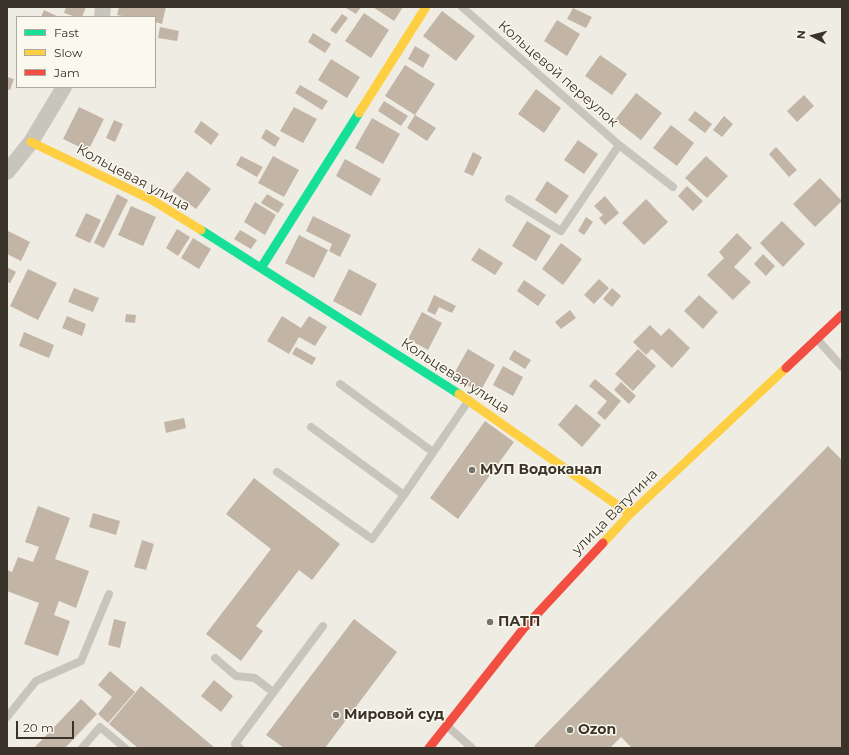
<!DOCTYPE html>
<html>
<head>
<meta charset="utf-8">
<style>
	body { margin:0 }
	#map { position:relative; width:849px; height:755px; overflow:hidden; background:#efece4; font-family:Montserrat,sans-serif }
	canvas { display:block }
	.frame { position:absolute; inset:0; border:8px solid #3a332a; pointer-events:none }
	.legend { position:absolute; left:16px; top:16px; width:140px; height:72px; box-sizing:border-box; background:#fbf8ed; border:1px solid #aea99f; margin:0; padding:5px 7px; list-style:none; font-size:12px; color:#3a332a }
	.legend li { display:flex; align-items:center; gap:8px; height:20px }
	.legend b { width:20px; border:1px solid #aea99f }
	.north { position:absolute; left:793px; top:16px; width:40px; height:40px; -webkit-text-stroke:3px #fbf8ed; paint-order:stroke; rotate:276deg; font-size:11px; font-weight:700; line-height:16px; text-align:center; color:#3a332a }
	.north::after { content:''; display:block; margin:auto; width:14px; height:18px; background:#3a332a; clip-path:polygon(50% 0,100% 100%,50% 72%,0 100%) }
	.scale { position:absolute; left:16px; top:721px; width:58px; height:18px; box-sizing:border-box; border:2px solid #3a332a; border-top:0; padding-left:5px; font-size:12px; line-height:14px; white-space:nowrap; color:#3a332a; -webkit-text-stroke:3px #fbf8ed; paint-order:stroke }
</style>
</head>
<body>
<div id="map">
<canvas width="849" height="755"></canvas>
<div class="frame"></div>
<ul class="legend">
<li><b style="height:5px;background:#16e098"></b>Fast</li>
<li><b style="height:5px;background:#ffcf43"></b>Slow</li>
<li><b style="height:5px;background:#f24e42"></b>Jam</li>
</ul>
<div class="north">N</div>
<div class="scale">20 m</div>
</div>
<script>
const context = document.querySelector('canvas').getContext('2d');
context.lineJoin = 'round';
function fill(path, color) { context.fillStyle = color; context.fill(path, 'evenodd'); }
const shape = rows => new Path2D(rows.map(r => 'M' + r).join(''));
function stroke(path, color, width, dash) { context.strokeStyle = color; context.lineWidth = width; context.lineCap = dash ? 'butt' : 'round'; context.setLineDash(dash || []); context.stroke(path); }
function label(font, color, halo, rows, align = 'center') {
  context.font = font + ' Montserrat,sans-serif'; context.lineWidth = 3; context.setLineDash([]); context.textBaseline = 'middle'; context.strokeStyle = halo; context.fillStyle = color; for (const [text, x, y, turn = 0] of rows) {
    context.save(); context.translate(x, y); context.rotate((+turn || 0) * Math.PI / 180); context.textAlign = isNaN(turn) ? turn : align; if (halo) context.strokeText(text, 0, 0); context.fillText(text, 0, 0); context.restore();
  }
}
fill(shape([
	[66,7,86,7,82,17,76,17,64,13],
	[119,7,166,7,162,24,155,22,155,17,128,17,117,15],
	[347,7,361,7,356,14,346,8],
	[373,7,403,7,394,21],
	[573,8,592,17,586,28,567,19],
	[44,10,59,17,41,17],
	[442,11,475,36,456,61,423,36],
	[364,13,389,30,371,58,345,41],
	[342,14,348,18,336,34,330,30],
	[557,20,580,34,567,56,544,41],
	[160,27,179,31,177,41,158,38],
	[313,33,331,44,325,53,308,42],
	[415,46,430,55,423,68,408,59],
	[600,55,627,74,612,95,585,76],
	[331,59,360,77,347,98,318,80],
	[405,65,435,84,415,115,385,96],
	[7,77,14,79,10,90,7,89],
	[300,85,328,101,322,110,295,93],
	[536,89,561,108,544,133,518,114],
	[636,93,662,113,641,140,615,120],
	[804,95,814,106,797,122,787,111],
	[384,101,408,116,401,126,378,111],
	[79,107,104,119,88,151,63,139],
	[294,107,317,119,303,143,280,131],
	[695,111,712,124,705,133,688,120],
	[415,115,436,128,427,141,407,128],
	[724,116,733,124,722,137,713,130],
	[372,118,400,134,383,164,355,148],
	[114,120,123,124,115,142,106,138],
	[201,121,219,134,211,145,194,132],
	[671,125,694,143,677,166,653,148],
	[266,129,280,138,275,147,261,138],
	[578,140,598,154,584,174,564,160],
	[776,147,797,170,789,177,769,154],
	[473,152,482,157,473,176,464,172],
	[241,156,263,167,257,177,236,165],
	[273,156,299,170,284,197,258,183],
	[706,156,728,176,707,198,685,178],
	[345,159,381,179,371,196,336,176],
	[187,171,211,189,196,209,172,191],
	[820,178,842,201,815,227,793,204],
	[547,181,569,196,556,214,535,200],
	[687,186,703,201,693,211,678,196],
	[117,194,128,200,104,248,94,243],
	[267,194,284,204,278,213,261,203],
	[605,196,619,213,605,225,599,218,603,215,594,206],
	[646,199,668,222,644,245,622,223],
	[255,202,276,215,265,235,244,222],
	[131,206,156,217,143,246,118,235],
	[86,213,101,220,90,243,75,236],
	[313,216,351,235,340,257,329,251,332,244,306,231],
	[586,217,593,222,584,235,578,231],
	[527,221,551,236,536,261,512,246],
	[782,221,805,244,783,267,760,243],
	[177,229,190,237,178,256,166,248],
	[240,230,257,240,251,249,234,239],
	[8,231,30,242,21,261,7,254,7,233],
	[737,233,752,248,734,267,751,282,733,300,707,275,724,258,719,252],
	[299,235,328,250,314,278,285,263],
	[193,238,211,249,199,269,181,258],
	[561,243,582,259,563,285,542,269],
	[479,248,503,263,495,275,471,260],
	[763,254,775,266,766,276,754,264],
	[7,267,16,272,10,283,7,282],
	[28,269,57,283,38,320,10,306],
	[349,269,377,284,361,316,333,301],
	[599,279,609,288,594,304,584,295],
	[524,280,546,295,538,306,517,291],
	[74,288,99,298,93,312,68,302],
	[612,288,621,296,612,307,603,299],
	[434,295,456,306,452,313,439,307,435,315,427,311],
	[699,295,718,312,703,329,684,311],
	[570,310,576,318,561,329,555,322],
	[422,312,442,323,428,350,408,339],
	[126,314,136,315,135,323,125,322],
	[67,316,86,324,82,336,62,328],
	[282,316,301,328,309,316,327,327,315,346,299,337,289,354,267,341],
	[650,325,661,336,669,328,690,348,672,368,652,349,646,355,633,342],
	[24,332,54,345,49,358,19,346],
	[296,347,316,358,312,365,292,354],
	[468,349,495,365,480,392,452,377],
	[638,349,656,366,633,391,615,374],
	[514,350,531,360,525,369,509,359],
	[503,366,523,377,513,396,493,385],
	[595,379,621,401,605,420,597,413,607,401,589,386],
	[621,382,636,396,629,404,614,390],
	[576,404,601,425,582,447,558,425],
	[184,418,186,428,166,433,164,422],
	[485,421,514,442,458,519,430,498],
	[828,446,842,460,842,748,632,748,621,737,610,748,536,748,534,746],
	[254,478,340,544,312,580,299,570,256,626,263,631,241,661,206,634,271,549,226,514],
	[38,506,70,518,55,559,89,571,76,608,59,601,54,615,70,621,58,656,24,644,39,603,7,591,7,570,12,572,18,557,33,562,39,547,25,542],
	[93,513,120,521,116,535,89,527],
	[142,540,154,544,146,570,134,567],
	[114,619,126,622,120,648,108,645],
	[354,619,397,652,325,748,284,748,266,735],
	[110,671,135,692,108,723,98,714,112,697,98,685],
	[214,680,233,696,221,712,201,696],
	[141,686,215,748,138,748,109,724],
	[81,699,97,714,65,748,34,748]
]), '#c2b5a6');
stroke(shape([
	[462,7,619,145,673,187],
	[509,199,561,231,619,145],
	[817,339,842,367],
	[340,384,433,452],
	[311,427,404,495],
	[277,472,372,539,404,495,469,400],
	[215,658,236,676,255,678,273,692],
	[7,717,36,681,81,661,109,594],
	[447,726,472,748],
	[82,748,100,727,125,748],
	[240,748,235,744,323,626]
]), '#c8c5bd', 8);
stroke(shape([
	[102,17,103,7],
	[7,172,31,142,64,87]
]), '#c8c5bd', 16);
stroke(shape([
	[201,230,459,394],
	[261,268,359,113]
]), '#16e098', 9);
stroke(shape([
	[359,113,426,7],
	[31,142,152,200,201,230],
	[459,394,630,514],
	[603,543,630,514,786,368]
]), '#ffcf43', 9);
stroke(shape([
	[786,368,842,315],
	[429,748,524,628,603,543]
]), '#f24e42', 9);
for (const [x, y, r, color] of [
	[472,470,4,"#79746b"],
	[490,622,4,"#79746b"],
	[336,715,4,"#79746b"],
	[570,730,4,"#79746b"]
]) { const dot = new Path2D(); dot.arc(x, y, r, 0, 2 * Math.PI); context.fillStyle = color; context.fill(dot); stroke(dot, '#fbf8ed', 1.5); }
label('14px', '#3a332a', '#fbf8ed', [
	["Кольцевой переулок",558,74,41],
	["Кольцевая улица",133,178,28],
	["Кольцевая улица",455,376,33],
	["улица Ватутина",615,512,-45]
]);
label('bold 14px', '#3a332a', '#fbf8ed', [
	["МУП Водоканал",480,470],
	["ПАТП",498,622],
	["Мировой суд",344,715],
	["Ozon",578,730]
], 'left');
</script>
</body>
</html>
